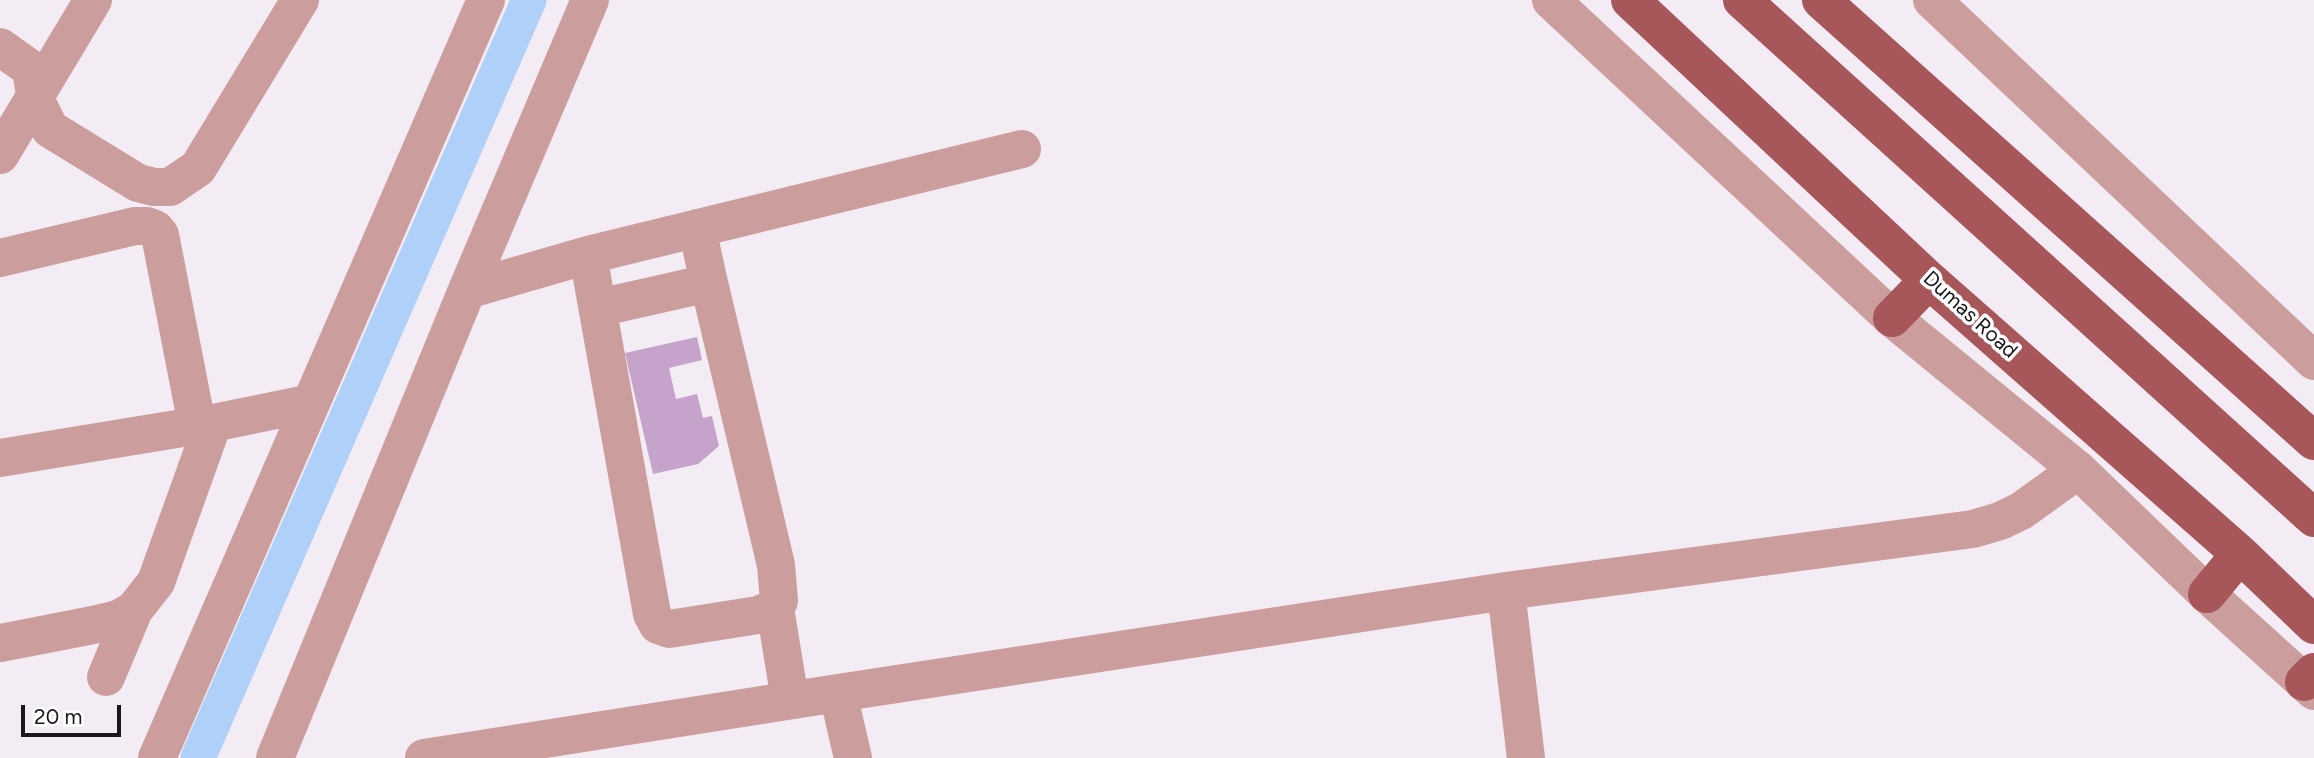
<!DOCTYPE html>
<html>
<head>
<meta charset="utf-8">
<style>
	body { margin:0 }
	#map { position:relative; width:2314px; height:758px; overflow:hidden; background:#f3ecf4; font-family:Figtree,sans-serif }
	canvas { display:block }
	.scale { position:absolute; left:21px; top:705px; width:100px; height:32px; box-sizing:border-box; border:4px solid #1a171a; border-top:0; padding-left:9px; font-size:21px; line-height:24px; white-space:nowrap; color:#1a171a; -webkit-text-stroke:5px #fff; paint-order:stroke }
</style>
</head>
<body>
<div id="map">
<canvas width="2314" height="758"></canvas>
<div class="scale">20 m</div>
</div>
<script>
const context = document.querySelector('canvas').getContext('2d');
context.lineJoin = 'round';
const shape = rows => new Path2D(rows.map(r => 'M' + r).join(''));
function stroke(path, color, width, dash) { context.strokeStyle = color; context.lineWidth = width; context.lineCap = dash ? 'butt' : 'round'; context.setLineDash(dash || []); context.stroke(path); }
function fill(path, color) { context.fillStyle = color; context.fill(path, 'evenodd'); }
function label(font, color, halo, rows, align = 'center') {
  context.font = font + ' Figtree,sans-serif'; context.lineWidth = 7; context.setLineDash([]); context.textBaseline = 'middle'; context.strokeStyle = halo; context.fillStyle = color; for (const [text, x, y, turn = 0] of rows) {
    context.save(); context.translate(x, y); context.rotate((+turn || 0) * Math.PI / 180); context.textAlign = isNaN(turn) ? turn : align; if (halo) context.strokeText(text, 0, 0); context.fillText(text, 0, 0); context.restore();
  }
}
stroke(shape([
	[198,758,529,0]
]), '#afd0f8', 35);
fill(shape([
	[697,337,702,360,669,368,676,399,697,394,703,418,712,416,719,446,698,464,653,474,625,353]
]), '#c5a3ca');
stroke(shape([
	[1551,0,1892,318,2078,470,2207,594,2314,691],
	[1932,0,2314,361],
	[0,47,31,69,36,101,50,129,138,183,154,187,170,187,198,168,300,0],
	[0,155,93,0],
	[588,255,652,614,658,625,669,629,758,615,775,608,779,601,776,565,709,283],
	[0,258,135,226,147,226,155,229,160,235,197,425],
	[467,290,588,255,1022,149],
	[598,308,709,283,697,228],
	[0,458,213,423,311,403],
	[1506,591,1526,758],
	[775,608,790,700],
	[0,643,93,625,118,619,134,610,156,582,213,423],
	[106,677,134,610],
	[838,693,1506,591,1973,529,2000,521,2021,511,2078,470],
	[157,758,486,0],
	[275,758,467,290,590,0],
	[424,758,838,693,853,758]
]), '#cc9d9d', 38);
stroke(shape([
	[1630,0,1929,280,2240,554,2314,625],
	[1742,0,2314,518],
	[1821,0,2314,441],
	[1892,318,1929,280],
	[2207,594,2240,554],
	[2304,682,2314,672]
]), '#a7565a', 38);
label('21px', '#1a171a', '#fff', [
	["Dumas Road",1970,315,42]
]);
</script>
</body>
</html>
